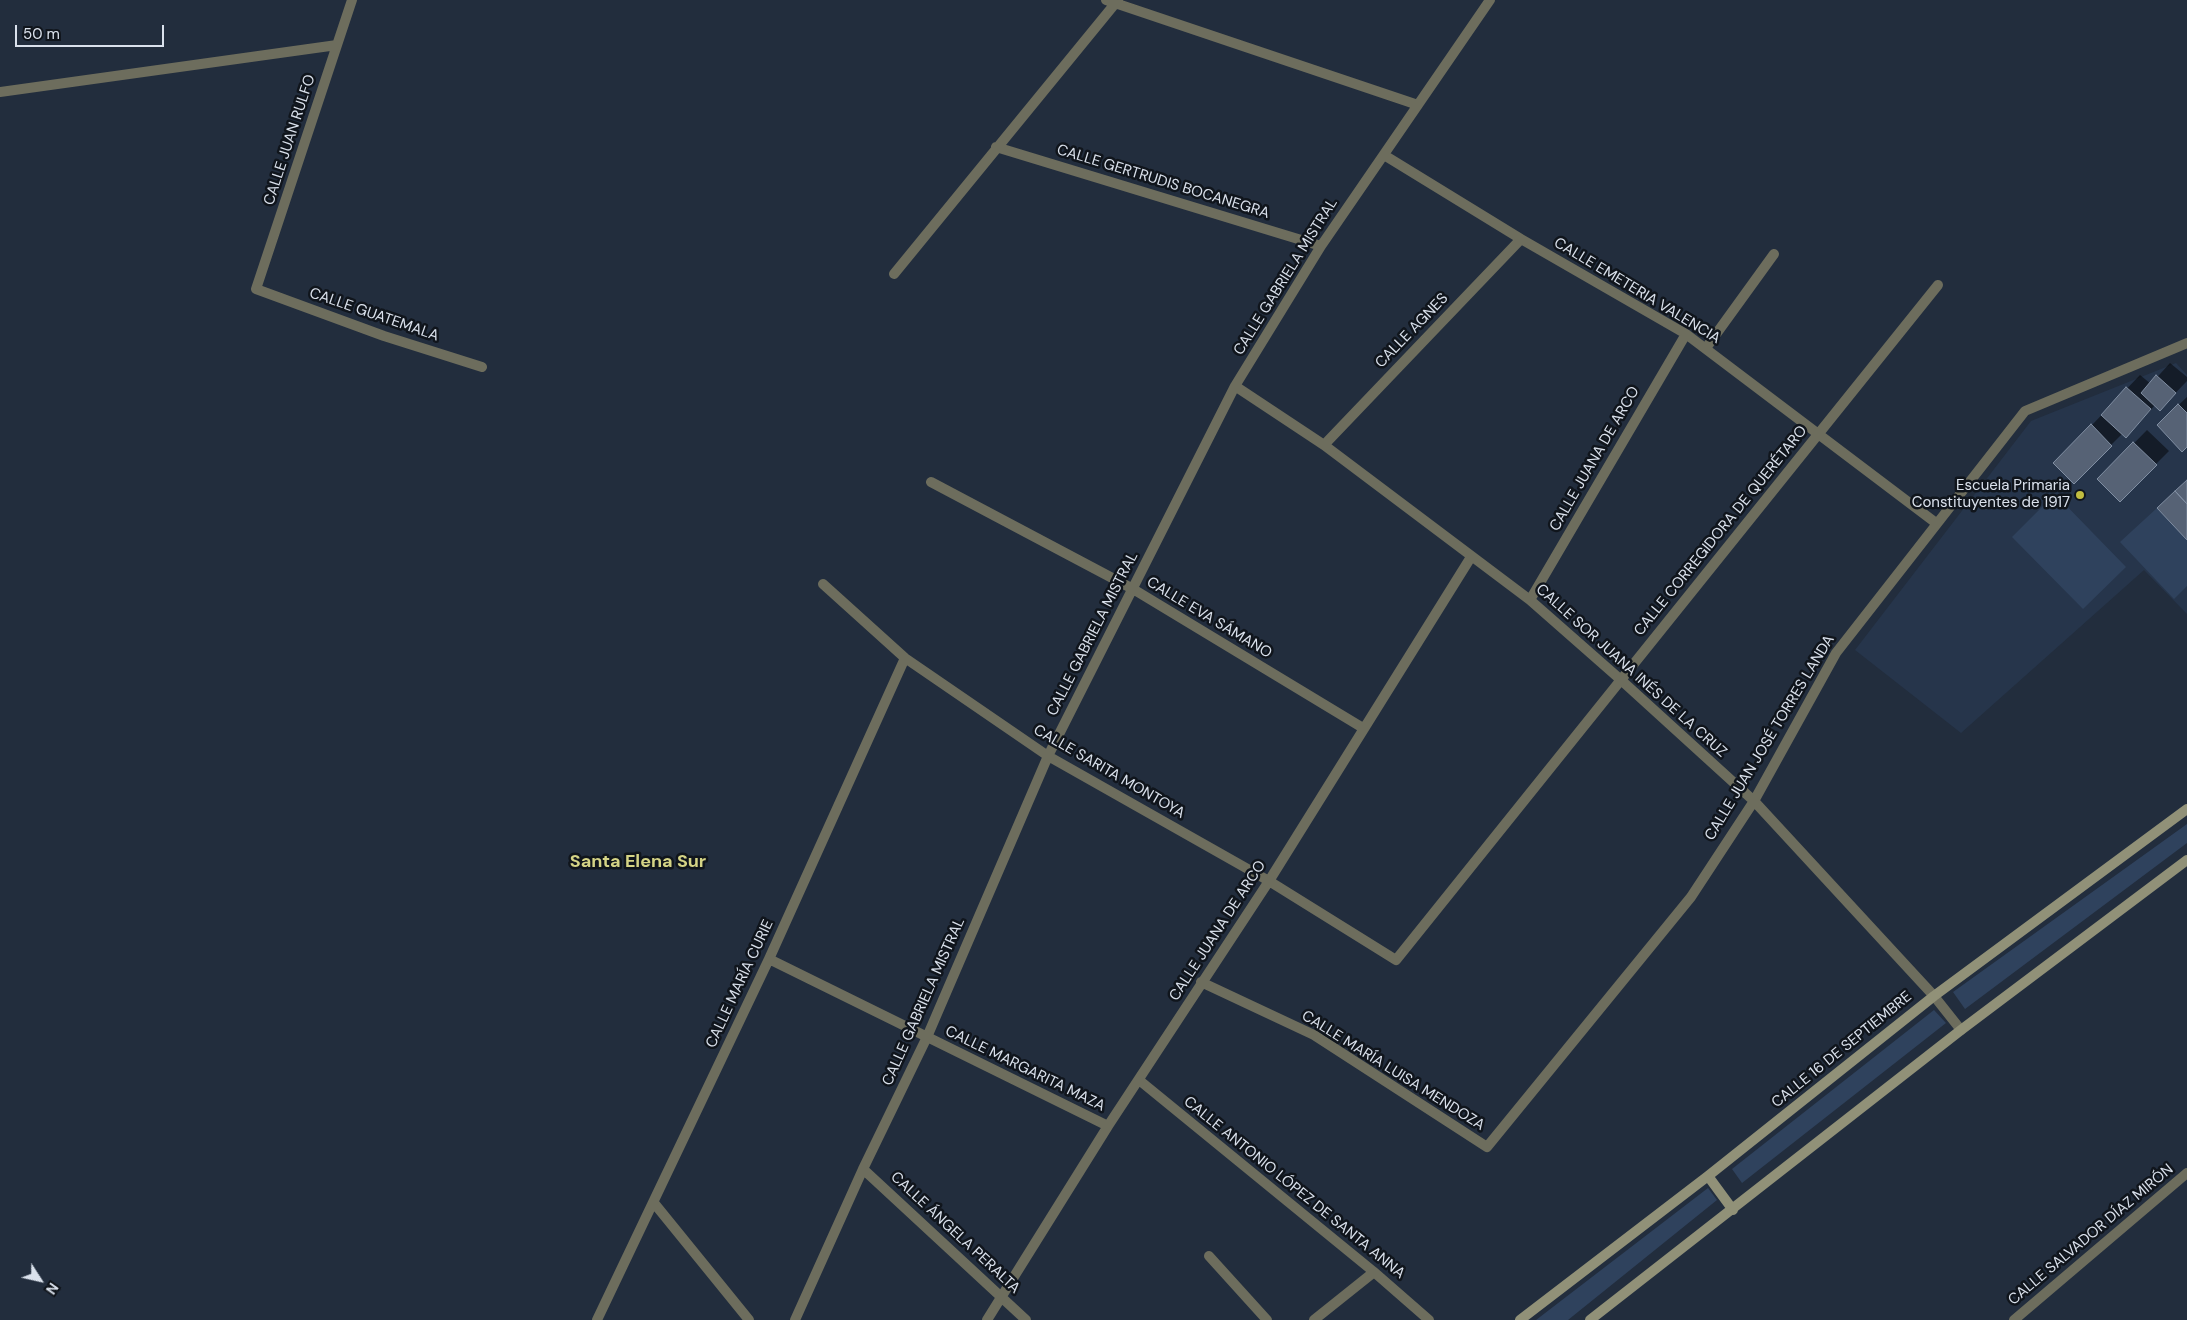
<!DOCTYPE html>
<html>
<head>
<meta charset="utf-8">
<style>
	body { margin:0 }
	#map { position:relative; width:2187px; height:1320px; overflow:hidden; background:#222d3d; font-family:"DM Sans",sans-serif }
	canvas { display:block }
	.north { position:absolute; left:15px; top:1255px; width:50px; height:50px; -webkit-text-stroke:4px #10151c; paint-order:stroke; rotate:125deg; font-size:14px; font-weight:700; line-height:20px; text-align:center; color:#dae1ec }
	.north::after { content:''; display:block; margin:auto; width:18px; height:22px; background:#dae1ec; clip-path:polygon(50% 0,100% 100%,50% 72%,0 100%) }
	.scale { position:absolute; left:15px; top:25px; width:149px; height:22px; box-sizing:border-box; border:2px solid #dae1ec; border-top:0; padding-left:6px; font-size:15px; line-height:18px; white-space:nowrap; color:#dae1ec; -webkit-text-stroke:4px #10151c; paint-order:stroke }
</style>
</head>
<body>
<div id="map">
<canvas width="2187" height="1320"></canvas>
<div class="north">N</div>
<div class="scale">50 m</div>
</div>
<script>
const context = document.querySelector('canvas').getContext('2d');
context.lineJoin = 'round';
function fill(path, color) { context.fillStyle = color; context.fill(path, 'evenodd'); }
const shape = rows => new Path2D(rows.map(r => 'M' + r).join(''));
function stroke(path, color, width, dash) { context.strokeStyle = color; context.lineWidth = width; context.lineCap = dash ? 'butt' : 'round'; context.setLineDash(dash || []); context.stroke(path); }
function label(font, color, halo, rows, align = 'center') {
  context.font = font + ' "DM Sans",sans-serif'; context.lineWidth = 5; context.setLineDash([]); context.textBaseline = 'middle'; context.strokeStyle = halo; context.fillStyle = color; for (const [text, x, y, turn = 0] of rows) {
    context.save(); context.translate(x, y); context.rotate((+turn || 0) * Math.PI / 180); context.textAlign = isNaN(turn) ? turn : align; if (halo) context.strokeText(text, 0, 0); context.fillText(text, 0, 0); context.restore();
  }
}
fill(shape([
	[2176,363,2187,375,2187,614,2144,570,1961,733,1855,650,2031,421]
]), '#26354b');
fill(shape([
	[2055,494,2126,567,2083,609,2012,537],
	[2157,508,2187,540,2187,586,2174,599,2120,542],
	[2187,824,2187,843,1965,1009,1953,992],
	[1934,1010,1946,1023,1742,1183,1732,1169],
	[1708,1188,1717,1200,1568,1320,1536,1320]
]), '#2f425d');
fill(shape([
	[2170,363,2187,377,2187,381,2160,409,2155,405,2139,423,2123,433,2074,482,2092,425,2140,375,2151,384],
	[2187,397,2187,446,2158,425],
	[2147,430,2169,451,2120,500,2099,479]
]), '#0007');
const building = shape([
	[2156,375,2176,393,2160,411,2141,393,2156,375],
	[2126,387,2151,409,2126,438,2101,415,2126,387],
	[2178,404,2187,413,2187,447,2182,452,2157,425,2178,404],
	[2091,424,2112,446,2074,484,2053,463,2091,424],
	[2133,442,2157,465,2120,502,2097,479,2133,442],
	[2187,480,2187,504,2175,491,2187,480],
	[2175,491,2187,504,2187,540,2157,508,2175,491]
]);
fill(building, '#566275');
stroke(building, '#808ea2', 1);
stroke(shape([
	[352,0,256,289,384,336,482,367],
	[1106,0,1418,105],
	[0,92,337,45],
	[996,147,1321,246],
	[1384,155,1521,239,1686,334,1936,523],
	[894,274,1118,0],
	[1706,348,1774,254],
	[1235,386,1324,445,1530,600,1621,680,1754,801,1934,996,1961,1030],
	[1324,445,1521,239],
	[931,482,1133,589,1363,728],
	[823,584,905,658,1048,756,1269,881,1396,960,1938,285],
	[1530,600,1686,334],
	[769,959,1108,1126],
	[1201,982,1314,1035,1487,1147,1691,897,1754,801,1836,653,2025,411,2187,343],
	[1139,1080,1374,1272,1429,1320],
	[863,1169,1026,1320],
	[654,1203,749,1320],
	[1209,1256,1267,1320],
	[597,1320,769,959,905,658],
	[795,1320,863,1169,927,1037,1048,756,1235,386,1321,246,1490,0],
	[987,1320,1108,1126,1269,881,1471,557],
	[1314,1320,1374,1272],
	[2014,1320,2187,1173]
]), '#6d6d5d', 10);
stroke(shape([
	[1708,1176,1733,1210],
	[1520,1320,1708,1176,1934,996,2187,809],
	[1590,1320,1961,1030,2187,860]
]), '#919178', 10);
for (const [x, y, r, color] of [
	[2080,495,5,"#c1bd40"]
]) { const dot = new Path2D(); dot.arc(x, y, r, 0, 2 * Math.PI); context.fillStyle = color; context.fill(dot); stroke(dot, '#10151c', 2); }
label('15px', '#dae1ec', '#10151c', [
	["CALLE JUAN RULFO",290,140,-72],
	["CALLE GERTRUDIS BOCANEGRA",1163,182,17],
	["CALLE GABRIELA MISTRAL",1286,277,-58],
	["CALLE EMETERIA VALENCIA",1637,291,31],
	["CALLE GUATEMALA",374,315,19],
	["CALLE AGNES",1412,331,-46],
	["CALLE JUANA DE ARCO",1595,459,-60],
	["CALLE CORREGIDORA DE QUERÉTARO",1721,531,-51],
	["CALLE EVA SÁMANO",1209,618,31],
	["CALLE GABRIELA MISTRAL",1093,634,-63],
	["CALLE SOR JUANA INÉS DE LA CRUZ",1631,671,42],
	["CALLE JUAN JOSÉ TORRES LANDA",1770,738,-59],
	["CALLE SARITA MONTOYA",1109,772,30],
	["CALLE JUANA DE ARCO",1218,931,-57],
	["CALLE MARÍA CURIE",740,984,-65],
	["CALLE GABRIELA MISTRAL",924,1002,-66],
	["CALLE 16 DE SEPTIEMBRE",1842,1050,-39],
	["CALLE MARGARITA MAZA",1025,1069,26],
	["CALLE MARÍA LUISA MENDOZA",1393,1071,32],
	["CALLE ANTONIO LÓPEZ DE SANTA ANNA",1294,1188,39],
	["CALLE ÁNGELA PERALTA",955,1233,43],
	["CALLE SALVADOR DÍAZ MIRÓN",2091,1235,-40]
]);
label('15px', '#dae1ec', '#10151c', [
	["Escuela Primaria",2070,486],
	["Constituyentes de 1917",2070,503]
], 'right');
label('bold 18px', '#d5d486', '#10151c', [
	["Santa Elena Sur",638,862]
]);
</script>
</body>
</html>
